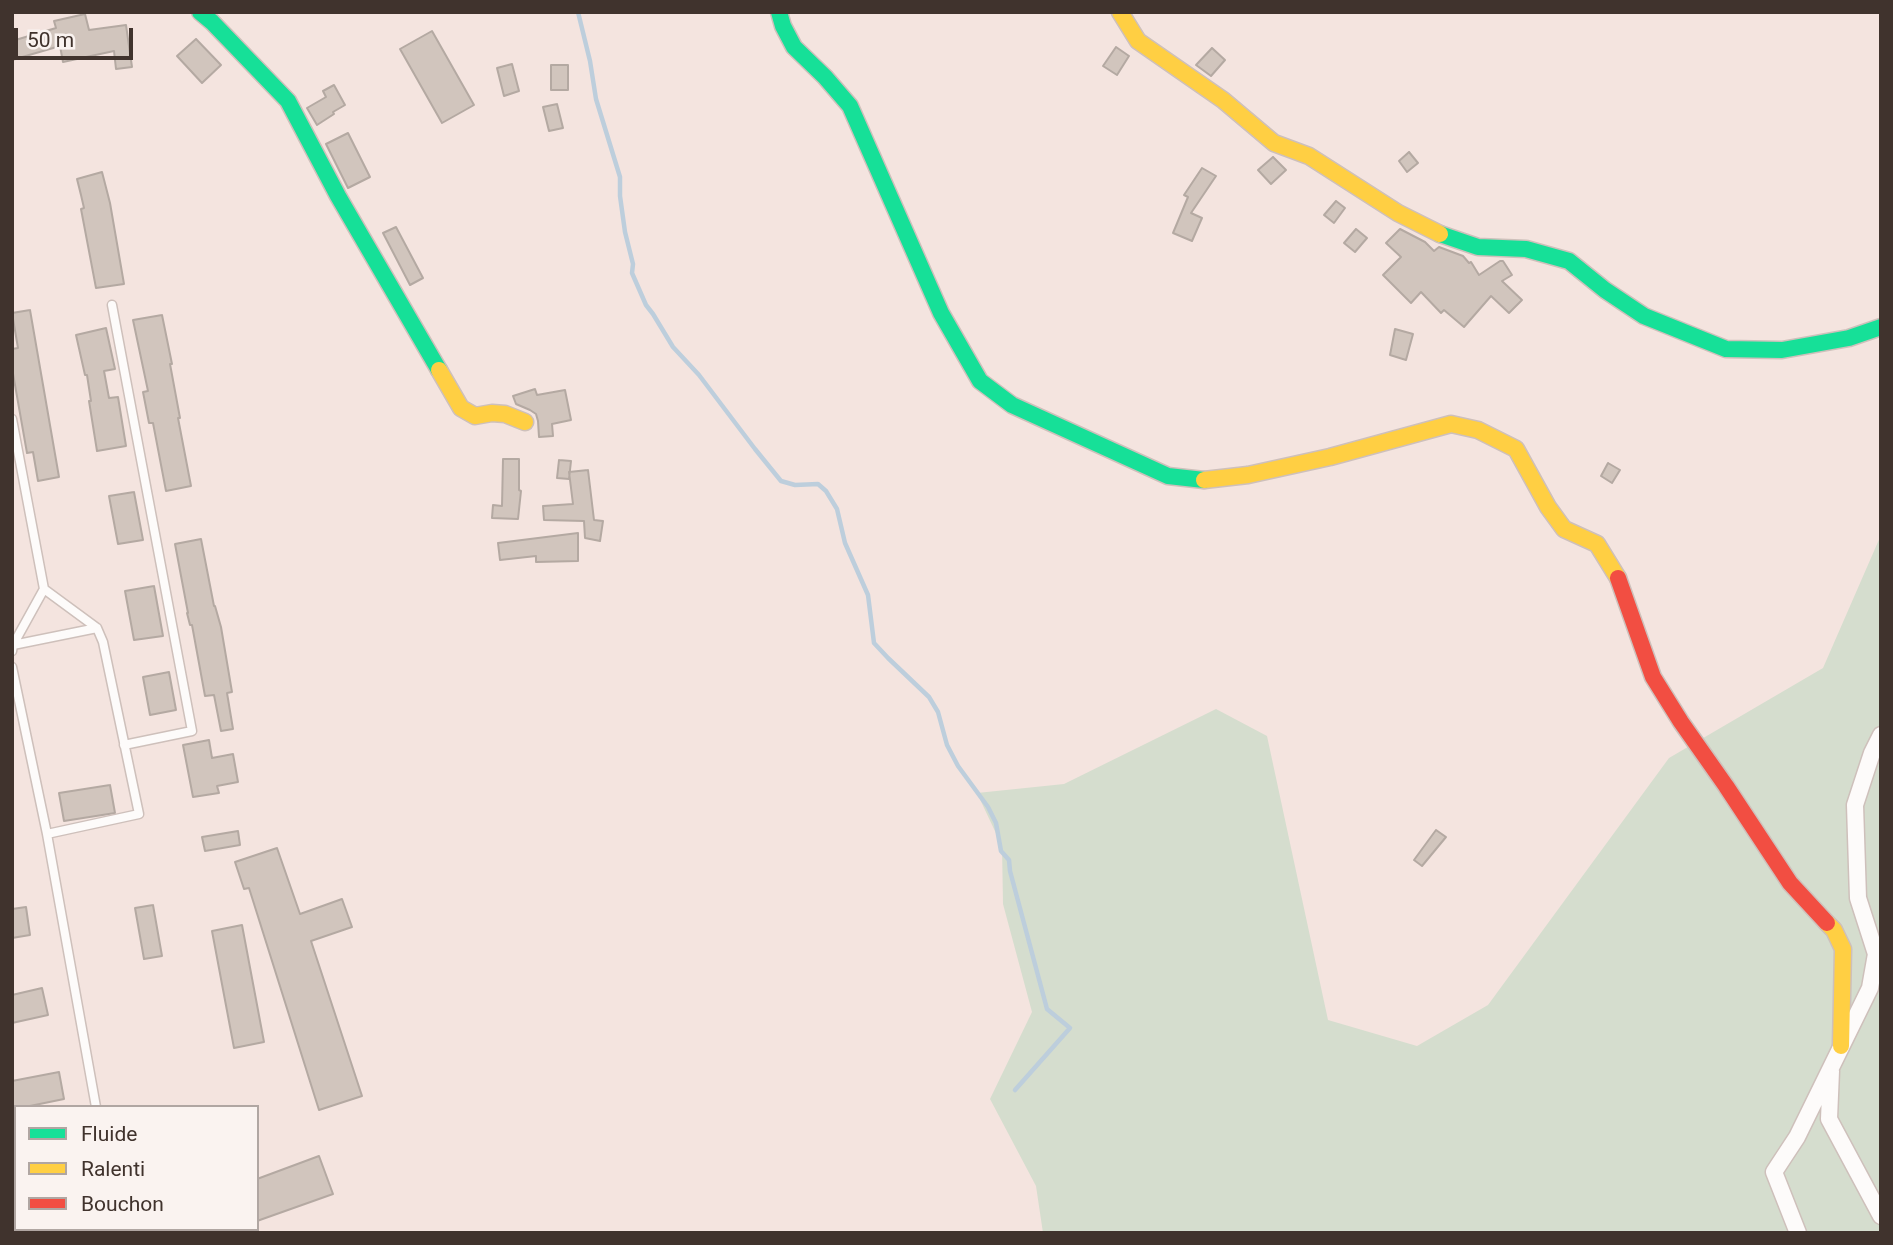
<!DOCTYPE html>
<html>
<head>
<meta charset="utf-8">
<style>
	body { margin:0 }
	#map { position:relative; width:1893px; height:1245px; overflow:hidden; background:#f4e4df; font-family:Roboto,sans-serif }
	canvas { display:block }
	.frame { position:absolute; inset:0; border:14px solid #40332d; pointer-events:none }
	.legend { position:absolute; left:14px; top:1105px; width:245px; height:126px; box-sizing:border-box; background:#faf3f0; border:2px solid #b0a6a2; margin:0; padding:9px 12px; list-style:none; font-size:21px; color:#40332d }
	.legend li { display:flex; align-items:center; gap:14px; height:35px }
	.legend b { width:35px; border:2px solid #b0a6a2 }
	.scale { position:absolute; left:14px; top:28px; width:119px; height:32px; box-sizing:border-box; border:4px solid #40332d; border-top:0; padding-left:9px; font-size:21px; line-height:24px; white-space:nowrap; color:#40332d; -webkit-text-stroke:5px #faf3f0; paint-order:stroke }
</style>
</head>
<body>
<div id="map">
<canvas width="1893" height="1245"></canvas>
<div class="frame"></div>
<ul class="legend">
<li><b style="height:9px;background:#16e098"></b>Fluide</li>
<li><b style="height:9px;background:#ffcf43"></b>Ralenti</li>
<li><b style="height:9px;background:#f24e42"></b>Bouchon</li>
</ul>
<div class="scale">50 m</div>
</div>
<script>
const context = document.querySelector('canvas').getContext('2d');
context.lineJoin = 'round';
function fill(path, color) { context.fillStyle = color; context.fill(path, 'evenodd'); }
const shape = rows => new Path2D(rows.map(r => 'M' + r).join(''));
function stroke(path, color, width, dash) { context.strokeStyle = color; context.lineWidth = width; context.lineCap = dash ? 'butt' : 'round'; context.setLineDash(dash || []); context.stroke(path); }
fill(shape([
	[1881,535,1881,1233,1043,1233,1036,1186,990,1099,1032,1012,1003,904,1002,846,977,793,1064,784,1216,709,1267,736,1328,1020,1417,1046,1488,1005,1669,758,1823,668]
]), '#d5ddce');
stroke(shape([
	[578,12,590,61,596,99,620,177,620,196,625,232,633,264,632,273,646,305,653,314,673,347,699,375,755,449,781,481,795,485,818,484,826,491,837,509,845,543,868,595,874,643,888,658,929,697,938,712,947,745,958,766,988,807,996,823,1001,851,1009,860,1010,871,1047,1009,1070,1028,1015,1090]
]), '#bdcedc', 4.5);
const building = shape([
	[85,14,89,30,126,25,132,67,116,69,114,51,63,62,60,46,12,60,12,41,56,28,54,21,85,14],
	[432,31,474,105,442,123,400,49,432,31],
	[196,39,221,65,202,83,177,56,196,39],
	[1116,47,1129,56,1117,75,1103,66,1116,47],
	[1212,48,1225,60,1211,76,1196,65,1212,48],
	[512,64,519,91,504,96,497,68,512,64],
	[551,65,568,65,568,90,551,90,551,65],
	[334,85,345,105,333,112,334,114,317,125,307,108,326,97,323,91,334,85],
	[557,104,563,128,549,131,543,107,557,104],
	[348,133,370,177,348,188,326,144,348,133],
	[1409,152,1418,163,1407,172,1399,161,1409,152],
	[1273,157,1286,170,1271,184,1258,170,1273,157],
	[1202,168,1216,176,1191,213,1202,218,1192,241,1173,233,1188,197,1184,195,1202,168],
	[102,172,110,203,124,284,96,288,81,209,84,208,81,195,77,179,102,172],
	[1336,201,1345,208,1334,223,1324,215,1336,201],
	[396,227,423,278,410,285,383,233,396,227],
	[1356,229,1367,238,1355,252,1344,243,1356,229],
	[1400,229,1425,242,1434,251,1439,247,1463,256,1469,263,1471,262,1479,275,1500,261,1503,261,1512,275,1502,281,1522,300,1509,313,1491,296,1464,327,1444,310,1441,313,1421,292,1411,303,1383,275,1401,257,1386,243,1400,229],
	[30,310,59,477,38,481,33,452,27,453,12,368,12,349,18,348,12,313,30,310],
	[162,315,172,364,170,364,180,418,178,418,191,486,166,491,153,423,149,423,143,392,148,391,133,320,162,315],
	[106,328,115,369,104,371,109,398,118,397,126,446,97,451,89,401,91,401,87,375,85,375,76,335,106,328],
	[1395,329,1413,334,1406,360,1390,355,1395,329],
	[535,389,537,395,565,390,571,420,552,424,553,436,539,437,538,421,536,414,530,410,516,404,513,396,535,389],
	[503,459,519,459,519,490,521,491,518,519,492,518,493,505,502,506,503,459],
	[559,460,571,461,569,479,557,478,559,460],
	[1608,463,1620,470,1612,483,1601,476,1608,463],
	[588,470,594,520,603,521,600,541,585,538,584,521,544,520,543,506,573,504,569,472,588,470],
	[134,492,143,540,118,544,109,496,134,492],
	[578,533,578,561,536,562,536,556,500,560,498,543,578,533],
	[201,539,214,606,215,606,221,627,232,692,227,693,233,729,221,731,214,695,205,696,192,625,190,625,187,613,188,613,175,544,201,539],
	[154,586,163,636,134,640,125,591,154,586],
	[169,672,176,710,150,715,143,677,169,672],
	[209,740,212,758,233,754,238,782,217,786,219,793,193,797,183,745,209,740],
	[110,785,115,813,64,821,59,793,110,785],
	[1436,830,1446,837,1422,866,1414,860,1436,830],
	[238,831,240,845,205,851,202,837,238,831],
	[277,848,300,914,342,899,352,927,311,941,362,1096,319,1110,249,888,244,889,235,862,277,848],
	[153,905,162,956,144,959,135,908,153,905],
	[26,907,30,935,12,938,12,909,26,907],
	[242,925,264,1042,234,1048,212,931,242,925],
	[42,988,48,1015,12,1023,12,995,42,988],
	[59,1072,64,1099,25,1107,16,1107,16,1109,12,1109,12,1081,59,1072],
	[319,1156,333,1194,257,1221,257,1179,319,1156]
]);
fill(building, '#d1c5bd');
stroke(building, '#b4a9a2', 2);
const lane = shape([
	[112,305,192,731,124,745],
	[12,419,44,589,13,645,12,651],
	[44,589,97,628,103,642,139,814,47,834],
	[13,645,97,628],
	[12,667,47,834,96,1107],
	[118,1229,119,1233]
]);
const street = shape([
	[1831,1071,1829,1119,1881,1216],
	[1798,1233,1774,1172,1797,1137,1870,988,1876,954,1858,898,1855,805,1872,753,1881,735]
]);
const fast = shape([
	[200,12,212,22,288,101,338,196,439,370],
	[779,12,783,26,794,47,825,77,850,106,941,313,980,381,1012,405,1168,476,1204,480],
	[1440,234,1478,247,1526,249,1569,261,1605,290,1644,316,1726,349,1782,350,1849,338,1881,327]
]);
const slow = shape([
	[1120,12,1138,41,1223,100,1274,143,1309,156,1398,213,1440,234],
	[439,370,461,408,475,416,492,413,505,414,525,422],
	[1204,480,1248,475,1330,457,1451,424,1478,430,1516,449,1548,507,1564,529,1597,544,1618,578],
	[1827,923,1834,930,1843,949,1841,1046]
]);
const jam = shape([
	[1618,578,1653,677,1681,722,1726,786,1790,883,1827,923]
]);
stroke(lane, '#cec0bb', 11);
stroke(street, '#cec0bb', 19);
stroke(fast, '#cec0bb', 19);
stroke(slow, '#cec0bb', 19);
stroke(jam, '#cec0bb', 19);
stroke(lane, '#fdfbfa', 8);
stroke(street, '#fdfbfa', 16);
stroke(fast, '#16e098', 16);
stroke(slow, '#ffcf43', 16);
stroke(jam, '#f24e42', 16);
</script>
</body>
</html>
